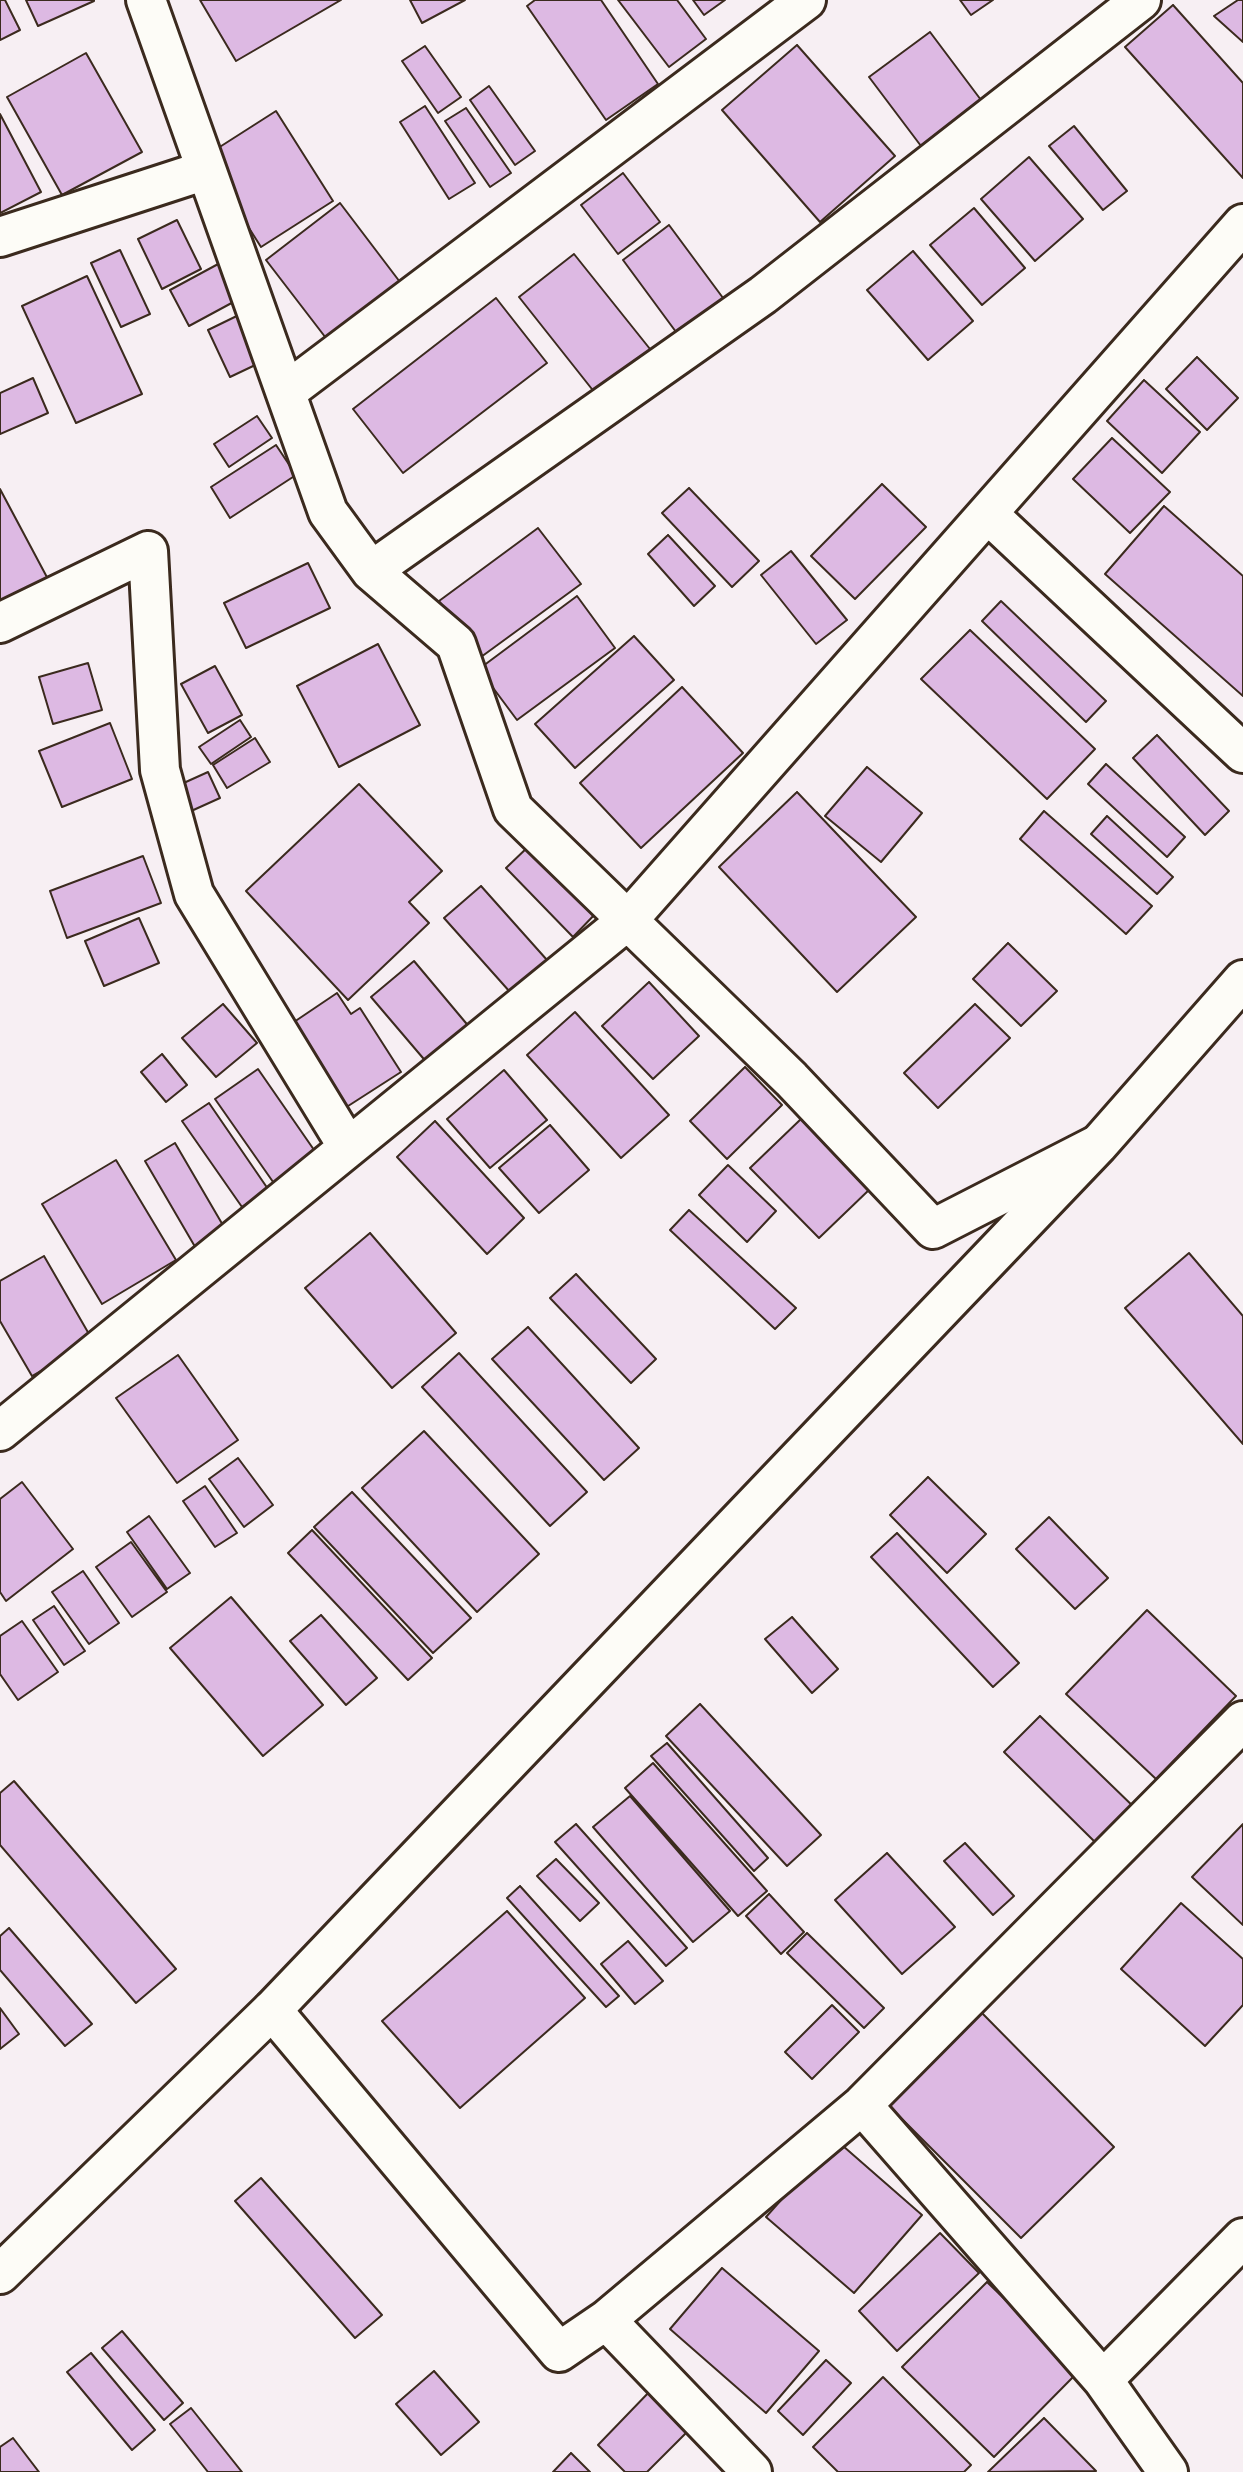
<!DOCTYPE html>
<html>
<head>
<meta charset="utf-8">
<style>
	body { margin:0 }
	canvas { display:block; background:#f7eff3 }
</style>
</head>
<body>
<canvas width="1243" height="2472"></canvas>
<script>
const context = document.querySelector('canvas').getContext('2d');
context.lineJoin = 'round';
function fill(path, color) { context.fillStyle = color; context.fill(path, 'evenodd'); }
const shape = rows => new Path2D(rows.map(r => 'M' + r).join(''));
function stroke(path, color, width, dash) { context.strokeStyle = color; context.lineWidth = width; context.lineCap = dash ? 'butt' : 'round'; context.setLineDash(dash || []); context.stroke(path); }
const building = shape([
	[0,0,5,0,20,30,0,40,0,0],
	[26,0,94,0,94,1,38,26,26,0],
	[200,0,341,0,236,61,200,0],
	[410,0,465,0,422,23,410,0],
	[535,0,601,0,658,84,606,120,527,6,535,0],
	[618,0,677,0,706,39,669,67,618,0],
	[693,0,725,0,704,15,693,0],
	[960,0,993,0,971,15,960,0],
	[1238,0,1243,0,1243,42,1214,16,1238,0],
	[1173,5,1243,83,1243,178,1125,47,1173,5],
	[930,32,981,100,921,146,869,77,930,32],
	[797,45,895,156,820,222,722,110,797,45],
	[425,46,461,97,438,113,402,61,425,46],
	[86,53,142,152,62,195,7,97,86,53],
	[489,86,535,151,515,165,470,100,489,86],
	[425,106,475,183,449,199,400,122,425,106],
	[466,108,511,173,490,187,445,121,466,108],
	[276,111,333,201,261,247,204,157,276,111],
	[0,114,41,192,0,213,0,114],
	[1074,126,1127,191,1103,210,1049,146,1074,126],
	[1029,157,1083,219,1035,261,981,199,1029,157],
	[623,173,660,222,618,254,581,205,623,173],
	[340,203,403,286,329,342,266,260,340,203],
	[974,208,1025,268,982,305,930,245,974,208],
	[177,220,201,269,162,289,138,239,177,220],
	[669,225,726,302,679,336,623,260,669,225],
	[120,250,150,314,121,327,91,263,120,250],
	[913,251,973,321,928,360,867,290,913,251],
	[574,254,654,354,599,398,519,297,574,254],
	[220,263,239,299,189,326,170,290,220,263],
	[87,276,142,394,76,423,22,306,87,276],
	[496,298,547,363,403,473,353,409,496,298],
	[247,311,270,358,230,377,208,330,247,311],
	[1197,357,1238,398,1207,430,1166,389,1197,357],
	[33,378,48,413,0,434,0,393,33,378],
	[1144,380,1200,432,1162,473,1107,421,1144,380],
	[257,416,272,438,229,467,214,444,257,416],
	[1112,438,1170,492,1130,533,1073,479,1112,438],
	[276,445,296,475,230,518,211,487,276,445],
	[882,484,926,527,855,599,811,556,882,484],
	[689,488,759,561,732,587,662,513,689,488],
	[0,489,49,581,0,606,0,489],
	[1164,506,1243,576,1243,696,1105,574,1164,506],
	[538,528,581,584,481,657,439,601,538,528],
	[668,535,715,586,694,606,648,554,668,535],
	[791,551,847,620,816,644,761,575,791,551],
	[308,563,330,608,246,648,224,603,308,563],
	[577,596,615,648,517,720,479,669,577,596],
	[1001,601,1106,701,1086,722,982,621,1001,601],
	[970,630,1095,749,1047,799,921,679,970,630],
	[634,636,674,680,575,768,535,724,634,636],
	[378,644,420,725,339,767,297,686,378,644],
	[88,663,102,710,53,724,39,677,88,663],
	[215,666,242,715,208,733,181,684,215,666],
	[682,687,743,753,641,848,580,783,682,687],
	[240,720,251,737,211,764,199,747,240,720],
	[110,723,132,779,62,807,39,751,110,723],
	[1157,735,1229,811,1205,835,1133,758,1157,735],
	[255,738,270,762,227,788,213,765,255,738],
	[1106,764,1185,837,1167,857,1088,784,1106,764],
	[867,767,922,813,881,862,825,816,867,767],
	[208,772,220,798,189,812,177,786,208,772],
	[359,784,442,871,409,902,429,923,348,1000,246,891,359,784],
	[797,792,916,917,837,992,719,867,797,792],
	[1044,811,1152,906,1126,934,1020,839,1044,811],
	[1107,816,1173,877,1157,894,1091,834,1107,816],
	[531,844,598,911,573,937,506,868,531,844],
	[143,856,161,903,67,938,50,891,143,856],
	[481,886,547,960,510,992,444,918,481,886],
	[139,918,159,963,104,986,85,941,139,918],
	[1008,943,1057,991,1021,1026,973,979,1008,943],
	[414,961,476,1035,434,1071,371,997,414,961],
	[649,982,699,1036,653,1079,602,1026,649,982],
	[337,993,351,1014,360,1008,401,1072,345,1108,291,1024,337,993],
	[223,1004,257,1043,216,1077,182,1038,223,1004],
	[975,1004,1010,1038,938,1108,904,1073,975,1004],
	[575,1012,669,1115,621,1158,527,1055,575,1012],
	[162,1054,187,1085,166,1102,141,1072,162,1054],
	[745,1067,782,1105,727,1159,690,1121,745,1067],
	[258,1069,321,1160,278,1189,215,1099,258,1069],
	[504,1070,547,1120,490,1168,447,1119,504,1070],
	[209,1103,268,1189,242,1207,182,1121,209,1103],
	[802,1118,871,1188,819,1238,750,1168,802,1118],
	[435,1121,524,1218,487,1254,397,1157,435,1121],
	[550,1125,589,1170,539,1213,499,1168,550,1125],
	[175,1143,231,1239,201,1257,145,1161,175,1143],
	[116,1160,176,1260,102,1304,42,1204,116,1160],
	[728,1165,776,1211,747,1242,699,1195,728,1165],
	[689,1210,796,1308,775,1329,670,1230,689,1210],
	[370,1233,456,1333,392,1388,305,1288,370,1233],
	[1189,1253,1243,1316,1243,1444,1125,1308,1189,1253],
	[44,1256,93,1341,32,1376,0,1321,0,1281,44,1256],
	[576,1274,656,1359,631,1383,550,1298,576,1274],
	[528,1327,639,1448,604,1480,492,1359,528,1327],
	[459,1353,587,1492,550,1526,422,1387,459,1353],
	[178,1355,238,1440,177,1483,116,1398,178,1355],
	[424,1431,539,1554,477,1612,362,1488,424,1431],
	[238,1458,273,1505,244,1527,209,1479,238,1458],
	[928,1477,986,1534,947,1573,890,1515,928,1477],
	[22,1482,73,1549,6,1601,0,1592,0,1499,22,1482],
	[205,1486,237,1533,215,1547,183,1501,205,1486],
	[352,1492,471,1618,433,1653,314,1527,352,1492],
	[149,1516,190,1573,167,1589,127,1532,149,1516],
	[1049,1517,1108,1578,1075,1609,1016,1549,1049,1517],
	[312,1530,432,1658,408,1680,288,1553,312,1530],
	[897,1533,1019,1663,993,1687,871,1557,897,1533],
	[131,1542,167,1592,132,1617,96,1567,131,1542],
	[83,1571,119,1623,89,1644,52,1592,83,1571],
	[231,1597,323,1705,263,1756,170,1648,231,1597],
	[54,1606,85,1651,64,1665,33,1620,54,1606],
	[1147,1610,1236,1696,1156,1779,1066,1694,1147,1610],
	[321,1615,377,1678,346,1705,290,1641,321,1615],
	[792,1617,838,1669,812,1693,765,1639,792,1617],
	[22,1621,58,1672,18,1700,0,1674,0,1636,22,1621],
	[700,1704,821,1835,787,1866,666,1736,700,1704],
	[1040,1716,1138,1811,1101,1848,1004,1752,1040,1716],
	[667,1743,768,1858,754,1871,651,1756,667,1743],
	[653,1763,767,1891,738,1916,625,1788,653,1763],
	[14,1781,176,1969,136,2003,0,1845,0,1793,14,1781],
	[630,1796,730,1911,693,1942,593,1827,630,1796],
	[576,1824,687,1948,666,1966,555,1842,576,1824],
	[1243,1824,1243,1925,1192,1877,1243,1824],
	[965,1843,1014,1896,993,1915,944,1861,965,1843],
	[887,1853,955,1927,902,1974,835,1900,887,1853],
	[556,1859,599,1903,580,1921,537,1876,556,1859],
	[520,1886,619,1996,606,2007,507,1898,520,1886],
	[769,1894,804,1932,781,1954,746,1916,769,1894],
	[1181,1903,1243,1959,1243,2005,1205,2046,1121,1969,1181,1903],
	[507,1911,585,1998,460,2108,382,2021,507,1911],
	[9,1928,92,2024,65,2046,0,1970,0,1936,9,1928],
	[807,1933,884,2008,864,2028,787,1953,807,1933],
	[628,1941,663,1981,635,2004,601,1964,628,1941],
	[832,2005,859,2032,812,2079,785,2052,832,2005],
	[0,2008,19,2034,0,2049,0,2008],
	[980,2011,1114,2147,1021,2238,886,2103,980,2011],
	[835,2139,922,2215,854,2293,766,2217,835,2139],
	[261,2178,382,2315,355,2338,235,2201,261,2178],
	[940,2233,979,2273,897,2351,859,2311,940,2233],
	[722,2268,819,2351,766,2413,670,2329,722,2268],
	[987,2282,1079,2371,994,2457,902,2367,987,2282],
	[122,2331,183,2403,164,2420,102,2348,122,2331],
	[91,2353,155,2430,132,2450,67,2372,91,2353],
	[826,2360,851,2383,803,2435,778,2411,826,2360],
	[434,2371,479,2422,441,2455,396,2404,434,2371],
	[883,2377,971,2465,964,2472,838,2472,813,2447,883,2377],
	[652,2389,692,2427,647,2472,625,2472,598,2445,652,2389],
	[191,2408,242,2472,208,2472,170,2424,191,2408],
	[1044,2418,1096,2471,988,2472,1044,2418],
	[13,2438,39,2472,0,2472,0,2447,13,2438],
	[571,2453,590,2472,553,2472,571,2453]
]);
fill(building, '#ddb9e3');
stroke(building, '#3b2a1e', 2);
const street = shape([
	[146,0,328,512,371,571,456,644,513,809,791,1079,933,1229,1095,1146],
	[0,237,206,170],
	[286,392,806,0],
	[988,514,1243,753],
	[371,571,763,295,1141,0],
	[0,623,148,551,160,770,194,894,348,1147],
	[0,1431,628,920,1243,224],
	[272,2010,559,2352,606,2320,862,2105,1243,1721],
	[862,2105,1103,2380,1168,2472],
	[606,2320,752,2472],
	[1103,2380,1243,2238]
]);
const secondary = shape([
	[0,2274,272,2010,1098,1145,1243,980]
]);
stroke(street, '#3b2a1e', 44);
stroke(secondary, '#3b2a1e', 44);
stroke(street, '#fdfcf7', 38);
stroke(secondary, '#fdfcf7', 38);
</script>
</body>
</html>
